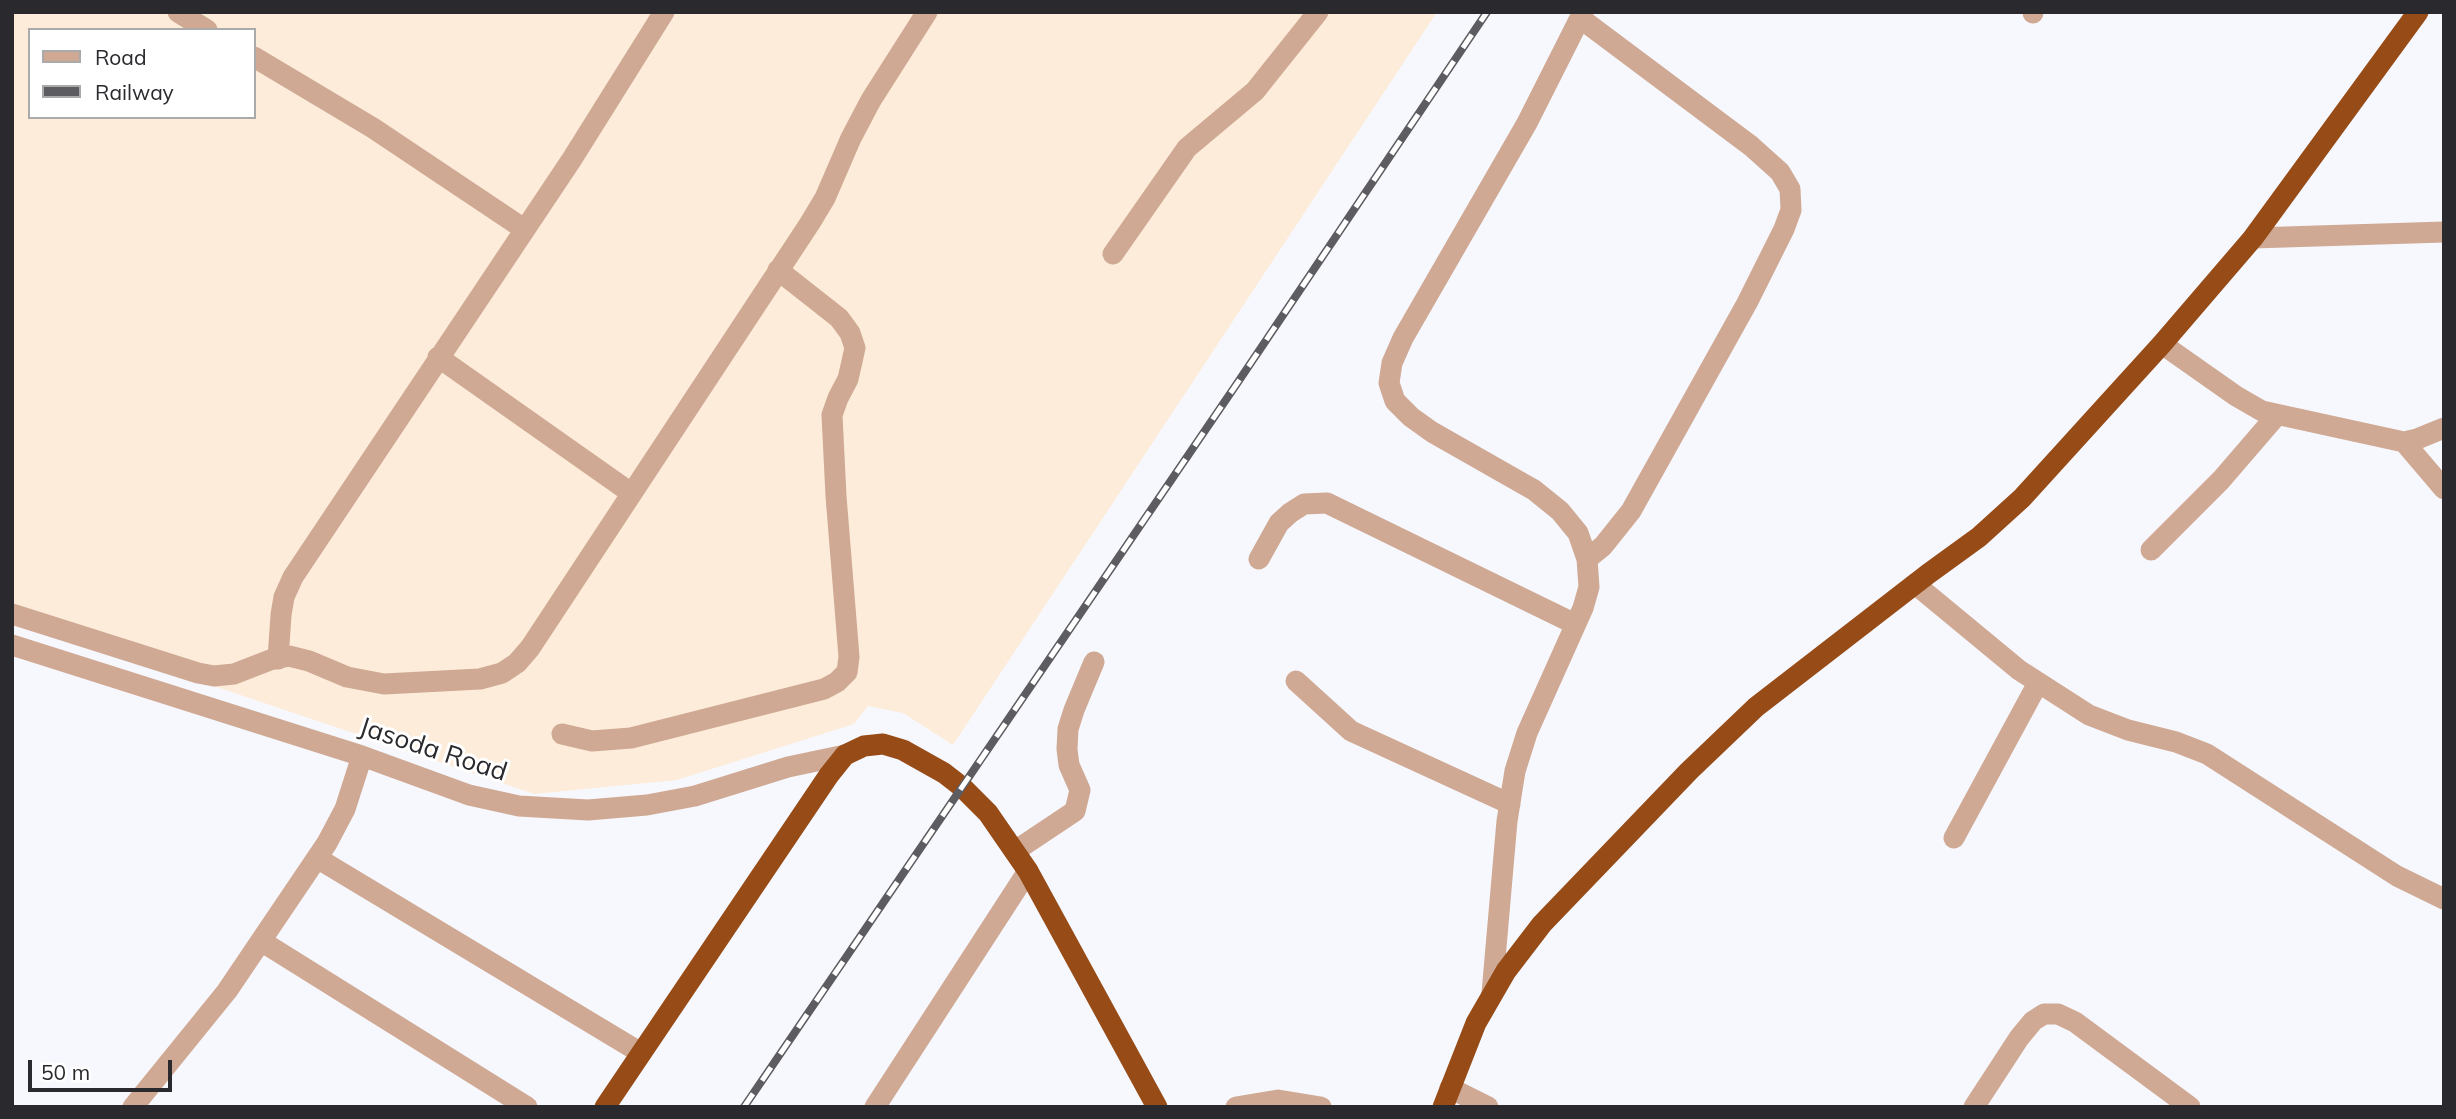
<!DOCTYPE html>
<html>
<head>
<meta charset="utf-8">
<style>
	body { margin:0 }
	#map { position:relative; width:2456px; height:1119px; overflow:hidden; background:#f7f8fe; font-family:Mulish,sans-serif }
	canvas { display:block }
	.frame { position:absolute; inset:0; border:14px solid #2a2a2e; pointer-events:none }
	.legend { position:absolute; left:28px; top:28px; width:228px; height:91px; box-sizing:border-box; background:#fff; border:2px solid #aaaaab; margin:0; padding:9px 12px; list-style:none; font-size:21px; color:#2a2a2e }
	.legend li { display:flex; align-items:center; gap:14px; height:35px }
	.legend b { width:35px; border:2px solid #aaaaab }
	.scale { position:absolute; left:28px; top:1060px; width:144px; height:32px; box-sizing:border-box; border:4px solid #2a2a2e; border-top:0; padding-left:9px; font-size:21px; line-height:24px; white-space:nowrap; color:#2a2a2e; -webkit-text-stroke:5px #fff; paint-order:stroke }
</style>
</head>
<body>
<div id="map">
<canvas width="2456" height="1119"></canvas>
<div class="frame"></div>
<ul class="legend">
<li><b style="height:9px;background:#cfa994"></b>Road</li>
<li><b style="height:9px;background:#5c5c61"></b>Railway</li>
</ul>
<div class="scale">50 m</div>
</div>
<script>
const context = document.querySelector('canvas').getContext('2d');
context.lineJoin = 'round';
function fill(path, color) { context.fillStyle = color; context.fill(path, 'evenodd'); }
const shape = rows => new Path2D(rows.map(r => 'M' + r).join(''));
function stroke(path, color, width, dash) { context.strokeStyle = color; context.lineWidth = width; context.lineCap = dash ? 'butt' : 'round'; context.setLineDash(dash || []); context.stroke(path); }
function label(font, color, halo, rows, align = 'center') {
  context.font = font + ' Mulish,sans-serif'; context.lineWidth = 6; context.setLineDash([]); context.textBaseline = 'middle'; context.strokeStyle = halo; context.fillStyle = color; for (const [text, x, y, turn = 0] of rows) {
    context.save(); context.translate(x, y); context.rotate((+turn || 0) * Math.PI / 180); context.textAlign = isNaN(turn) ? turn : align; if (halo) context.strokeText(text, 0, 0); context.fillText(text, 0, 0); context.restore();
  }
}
fill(shape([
	[12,12,1437,12,953,745,903,713,868,706,854,724,677,780,534,794,12,618],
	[30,30,254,30,254,117,30,117]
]), '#fcecd9');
stroke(shape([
	[178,12,207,30],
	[2033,13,2033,12],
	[1580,18,1751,146,1780,172,1790,189,1791,210,1784,229,1747,303,1631,511,1603,546,1587,559],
	[254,57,373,128,524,229],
	[2253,238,2444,232],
	[1113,254,1187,148,1255,91,1318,12],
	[2162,344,2236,396,2262,411,2404,442,2417,439,2444,428],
	[438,357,631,493],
	[2404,442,2444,489],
	[2151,550,2221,480,2277,415],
	[1259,559,1279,523,1290,513,1304,504,1327,503,1575,624],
	[1915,584,2019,670,2089,715,2128,730,2176,742,2207,754,2397,876,2444,899],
	[12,614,198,673,214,676,234,674,270,660,289,656,309,661,347,677,384,684,480,679,502,673,517,663,530,648,810,223,825,198,851,138,871,100,927,12],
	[12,645,362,756,469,795,519,806,588,810,647,805,695,796,788,767,845,755],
	[278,659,281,615,284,597,293,577,572,159,664,12],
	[1296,681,1351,731,1510,804],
	[562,734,592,741,631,738,824,689,837,682,847,672,849,657,836,496,832,415,838,398,848,379,855,348,850,333,839,318,778,270],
	[1954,838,2038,683],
	[1015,851,1075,811,1080,790,1069,765,1067,749,1068,729,1074,710,1094,662],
	[317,858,641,1053],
	[261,941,527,1107],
	[1492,993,1507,821,1515,771,1527,733,1583,608,1589,587,1587,559,1578,533,1560,511,1534,490,1432,432,1411,417,1395,401,1389,383,1392,363,1403,338,1527,123,1583,12],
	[1450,1088,1488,1107],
	[133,1107,227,991,327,843,345,809,362,756],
	[875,1107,1028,871],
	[1236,1107,1278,1100,1321,1107],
	[1974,1107,2019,1038,2033,1021,2044,1014,2058,1014,2075,1022,2190,1107]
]), '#cfa994', 21);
stroke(shape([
	[605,1107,829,775,845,755,864,746,883,744,903,750,944,773,962,787,988,813,1028,871,1157,1107],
	[1443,1107,1476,1023,1506,971,1542,924,1689,771,1756,707,1928,574,1979,537,2022,498,2162,344,2253,238,2418,12]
]), '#974b16', 21);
const rail = shape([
	[744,1107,1236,385,1487,12]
]);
stroke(rail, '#5c5c61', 8);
stroke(rail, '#fff', 5, [16]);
label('26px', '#2a2a2e', '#fff', [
	["Jasoda Road",433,750,18]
]);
</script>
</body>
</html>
